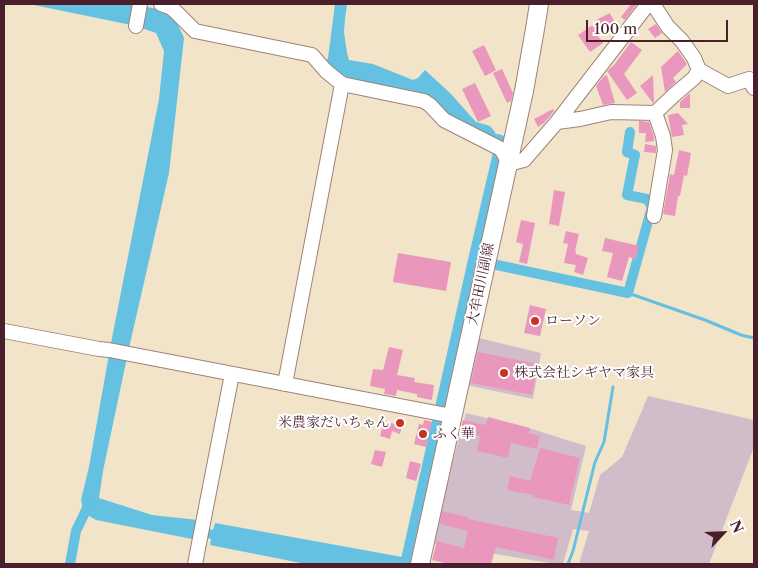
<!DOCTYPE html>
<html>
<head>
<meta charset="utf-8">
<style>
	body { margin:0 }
	#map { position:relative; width:758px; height:568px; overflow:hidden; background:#f2e4c9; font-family:"Libre Caslon Text",serif }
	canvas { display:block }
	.frame { position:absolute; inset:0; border:5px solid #4a1f2b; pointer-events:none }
	.north { position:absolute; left:698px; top:508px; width:50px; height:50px; -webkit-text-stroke:4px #fff; paint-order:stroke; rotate:65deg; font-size:14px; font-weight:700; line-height:20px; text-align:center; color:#4a1f2b }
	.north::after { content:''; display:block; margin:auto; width:18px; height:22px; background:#4a1f2b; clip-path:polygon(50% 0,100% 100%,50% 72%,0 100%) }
	.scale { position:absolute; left:586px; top:20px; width:142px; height:22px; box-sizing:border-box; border:2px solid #4a1f2b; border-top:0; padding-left:6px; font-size:15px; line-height:18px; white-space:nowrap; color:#4a1f2b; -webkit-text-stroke:4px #fff; paint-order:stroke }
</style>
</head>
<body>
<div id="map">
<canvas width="758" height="568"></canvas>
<div class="frame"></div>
<div class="north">N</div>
<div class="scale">100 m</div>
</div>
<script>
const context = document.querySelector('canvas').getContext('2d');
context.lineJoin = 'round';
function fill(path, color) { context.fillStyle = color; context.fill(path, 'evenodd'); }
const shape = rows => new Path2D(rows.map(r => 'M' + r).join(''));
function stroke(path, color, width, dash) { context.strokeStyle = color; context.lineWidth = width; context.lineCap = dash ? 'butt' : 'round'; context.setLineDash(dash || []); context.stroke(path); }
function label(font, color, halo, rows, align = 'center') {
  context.font = font + ' "Libre Caslon Text","Noto Serif JP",serif'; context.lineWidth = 4; context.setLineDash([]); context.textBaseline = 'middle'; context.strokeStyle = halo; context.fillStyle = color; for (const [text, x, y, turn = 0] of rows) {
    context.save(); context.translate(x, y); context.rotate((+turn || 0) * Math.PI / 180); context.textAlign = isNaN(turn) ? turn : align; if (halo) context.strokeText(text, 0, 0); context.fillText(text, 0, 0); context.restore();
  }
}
fill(shape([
	[475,337,541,353,533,399,466,385],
	[648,396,754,420,754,447,709,564,579,564,589,531,573,529,563,564,555,564,430,543,466,413,532,429,586,446,571,510,589,513,600,475,622,457]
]), '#d1bdca');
fill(shape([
	[29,4,133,4,172,12,184,38,169,173,129,348,103,471,99,498,152,515,198,520,197,525,213,530,215,523,402,557,407,559,408,562,416,564,306,564,210,545,211,539,194,535,192,539,96,520,84,513,81,500,89,467,111,343,159,99,164,51,156,33,136,26],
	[335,4,347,4,345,19,344,32,347,53,349,60,373,64,413,80,418,78,425,70,450,93,476,122,490,126,495,132,496,139,449,120,431,97,355,81,339,73,325,63,328,58]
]), '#64c1e2');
stroke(shape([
	[628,293,705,320,741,335,754,338],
	[568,564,573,551,595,462,604,442,613,387]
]), '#64c1e2', 3);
stroke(shape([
	[483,262,628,293,652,207,647,199,627,195,635,155,627,152,630,132],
	[70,564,76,531,89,504],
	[405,564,473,260,501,140,496,139]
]), '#64c1e2', 10);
fill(shape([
	[631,4,637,4,625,20,621,17],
	[610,13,615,23,596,33,603,43,590,52,578,35,597,22,596,20],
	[656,24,662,33,655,38,648,29],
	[631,42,642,50,624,74,637,93,627,100,607,71,614,65],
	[484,45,496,70,485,76,472,51],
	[678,51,687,64,673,78,676,82,665,92,661,67],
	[502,69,513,93,511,101,507,103,493,73],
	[607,75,615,103,603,105,596,86,604,76],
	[653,75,654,102,653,103,640,86],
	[475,83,491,116,478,122,462,89],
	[689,94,690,94,690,108,680,108,680,102],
	[553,109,554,111,550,116,544,123,538,127,534,119],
	[678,113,688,124,682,125,684,135,672,137,668,115],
	[639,121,649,122,654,137,654,141,645,142,646,133,639,133],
	[645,144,656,146,656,153,644,152],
	[679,150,691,153,687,176,684,175,680,196,678,196,675,216,663,214,670,174,674,175],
	[554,190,565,192,559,226,549,224],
	[521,220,535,223,527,264,519,262,523,244,516,242],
	[566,231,579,234,575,251,576,251,576,254,588,258,583,275,574,272,576,265,564,263,568,244,563,243],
	[605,238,639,246,636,259,629,257,622,281,607,277,613,253,602,251],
	[398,253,451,262,446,291,393,282],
	[530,305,546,309,540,336,524,333],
	[389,347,403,350,397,375,415,378,414,382,434,385,432,400,417,397,417,394,397,390,396,396,384,394,385,389,370,386,373,369,383,370],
	[478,352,538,364,532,395,471,383],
	[488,417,530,428,529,433,540,436,537,449,511,443,508,458,477,451,480,436,460,432,463,420,486,425],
	[424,420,432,422,426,447,414,444,419,424,423,425],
	[384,421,402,426,400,434,392,431,390,439,380,436],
	[540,448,580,458,569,505,533,497,534,495,507,490,510,476,530,481],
	[375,450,386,452,382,467,371,464],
	[410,461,421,464,416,481,406,478],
	[442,511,468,517,468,519,558,538,554,560,496,547,491,564,449,564,432,560,437,541,464,548,468,531,440,524]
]), '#ea97bd');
const minor = shape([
	[161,4,170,7,175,11,195,31,312,55,326,71,342,84,424,101,430,105,444,120,501,149,508,161,516,162,524,160,557,122,648,4],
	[136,26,140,4],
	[699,70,728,86,749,79,754,88],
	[557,122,580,119,611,112,655,113,674,95,694,78,699,70,694,58,682,41,668,27,653,4],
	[654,216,665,150,663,136,655,113],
	[4,331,99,349,109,350,452,416],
	[285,384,342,84],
	[195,564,232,374]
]);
const major = shape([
	[420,564,524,91,535,29,539,4]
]);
stroke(minor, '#9e827a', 16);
stroke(major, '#9e827a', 20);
stroke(minor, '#fff', 14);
stroke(major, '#fff', 18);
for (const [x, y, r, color] of [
	[535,321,5,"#c8321e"],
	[504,373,5,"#c8321e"],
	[400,423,5,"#c8321e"],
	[423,434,5,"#c8321e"]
]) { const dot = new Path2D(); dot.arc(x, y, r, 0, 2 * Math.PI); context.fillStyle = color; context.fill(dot); stroke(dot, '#fff', 2); }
label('14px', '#4a1f2b', '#fff', [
	["大牟田川副線",481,284,-78]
]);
label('14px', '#4a1f2b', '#fff', [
	["ローソン",545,321],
	["株式会社シギヤマ家具",514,373],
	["米農家だいちゃん",390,423,"right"],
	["ふく華",433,434]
], 'left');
</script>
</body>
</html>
